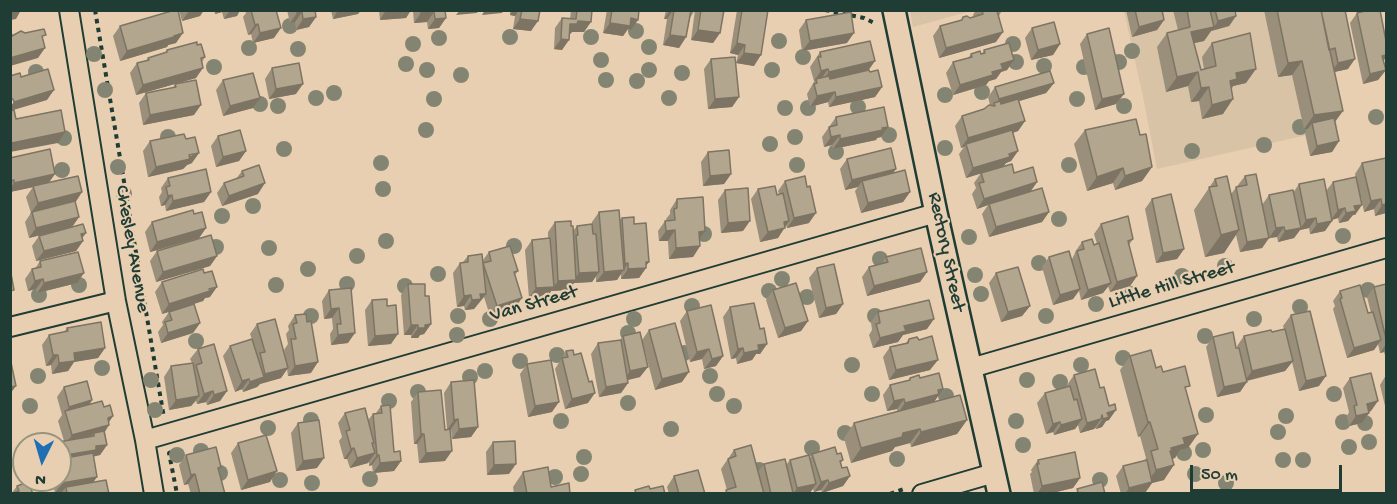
<!DOCTYPE html>
<html>
<head>
<meta charset="utf-8">
<style>
	body { margin:0 }
	#map { position:relative; width:1397px; height:504px; overflow:hidden; background:#e9cfb1; font-family:"Gochi Hand",sans-serif }
	canvas { display:block }
	.frame { position:absolute; inset:0; border:12px solid #1f3d34; pointer-events:none }
	.north { position:absolute; left:12px; top:432px; width:60px; height:60px; box-sizing:border-box; background:#e9cfb1; border:2px solid #98957f; border-radius:50%; rotate:185deg; font-size:16px; font-weight:700; line-height:24px; text-align:center; color:#1f3d34 }
	.north::after { content:''; display:block; margin:auto; width:21px; height:27px; background:#1f6fb2; clip-path:polygon(50% 0,100% 100%,50% 72%,0 100%) }
	.scale { position:absolute; left:1190px; top:465px; width:152px; height:27px; box-sizing:border-box; border:3px solid #1f3d34; border-top:0; padding-left:8px; font-size:18px; line-height:21px; white-space:nowrap; color:#1f3d34; -webkit-text-stroke:4px #e9cfb1; paint-order:stroke }
</style>
</head>
<body>
<div id="map">
<canvas width="1397" height="504"></canvas>
<div class="frame"></div>
<div class="north">N</div>
<div class="scale">50 m</div>
</div>
<script>
const context = document.querySelector('canvas').getContext('2d');
context.lineJoin = 'round';
function fill(path, color) { context.fillStyle = color; context.fill(path, 'evenodd'); }
const shape = rows => new Path2D(rows.map(r => 'M' + r).join(''));
function stroke(path, color, width, dash) { context.strokeStyle = color; context.lineWidth = width; context.lineCap = dash ? 'butt' : 'round'; context.setLineDash(dash || []); context.stroke(path); }
function label(font, color, halo, rows, align = 'center') {
  context.font = font + ' "Gochi Hand",sans-serif'; context.lineWidth = 4.5; context.setLineDash([]); context.textBaseline = 'middle'; context.strokeStyle = halo; context.fillStyle = color; for (const [text, x, y, turn = 0] of rows) {
    context.save(); context.translate(x, y); context.rotate((+turn || 0) * Math.PI / 180); context.textAlign = isNaN(turn) ? turn : align; if (halo) context.strokeText(text, 0, 0); context.fillText(text, 0, 0); context.restore();
  }
}
fill(shape([
	[910,11,910,10,971,11,913,27],
	[1124,11,1311,11,1338,128,1157,169,1143,97]
]), '#d8c3a6');
const minor = shape([
	[69,10,116,301,145,440,154,494],
	[10,327,116,301],
	[971,368,1386,248],
	[145,440,936,213],
	[922,494,994,473]
]);
const tertiary = shape([
	[894,10,936,213,999,494]
]);
stroke(minor, '#1f3d34', 22);
stroke(tertiary, '#1f3d34', 26);
stroke(shape([
	[95,10,164,418],
	[825,10,864,18,874,23],
	[171,452,169,453,177,494],
	[890,494,904,489]
]), '#1f3d34', 4, [4.5, 4.5]);
stroke(minor, '#e9cfb1', 18);
stroke(tertiary, '#e9cfb1', 21);
context.fillStyle = '#838572';
for (const [x, y] of [
	[290,26],
	[636,31],
	[510,37],
	[591,37],
	[439,38],
	[779,41],
	[413,44],
	[1013,44],
	[649,47],
	[249,48],
	[298,49],
	[1132,51],
	[94,54],
	[803,57],
	[601,60],
	[1016,62],
	[1119,62],
	[406,64],
	[1044,66],
	[214,67],
	[1084,67],
	[427,70],
	[649,70],
	[772,70],
	[36,72],
	[682,73],
	[461,75],
	[606,80],
	[637,81],
	[105,90],
	[982,92],
	[334,93],
	[945,95],
	[316,98],
	[669,98],
	[434,99],
	[1077,99],
	[260,104],
	[278,106],
	[1124,106],
	[858,107],
	[785,108],
	[808,108],
	[1376,117],
	[1300,127],
	[426,130],
	[889,135],
	[168,137],
	[795,137],
	[64,138],
	[770,144],
	[1264,145],
	[945,148],
	[284,149],
	[1192,151],
	[836,152],
	[381,163],
	[797,165],
	[1069,165],
	[118,167],
	[62,170],
	[383,189],
	[124,194],
	[253,206],
	[222,216],
	[1059,219],
	[704,234],
	[1343,236],
	[969,237],
	[386,241],
	[514,246],
	[216,247],
	[269,248],
	[357,256],
	[880,259],
	[1039,263],
	[1225,266],
	[308,269],
	[438,274],
	[975,275],
	[1182,276],
	[782,279],
	[347,284],
	[79,285],
	[276,285],
	[405,286],
	[1368,290],
	[769,291],
	[981,294],
	[1132,294],
	[39,295],
	[807,297],
	[1096,304],
	[692,306],
	[1300,307],
	[311,316],
	[458,316],
	[875,316],
	[1046,316],
	[490,319],
	[634,319],
	[1254,319],
	[628,333],
	[457,335],
	[1205,336],
	[196,341],
	[684,353],
	[557,355],
	[1123,358],
	[520,361],
	[852,365],
	[1081,365],
	[102,368],
	[485,371],
	[38,376],
	[710,376],
	[470,377],
	[151,380],
	[1027,380],
	[1060,382],
	[418,392],
	[717,394],
	[872,394],
	[1334,394],
	[946,396],
	[389,401],
	[628,403],
	[30,406],
	[734,406],
	[155,410],
	[1206,415],
	[1286,416],
	[311,420],
	[561,421],
	[1016,421],
	[1343,422],
	[1365,423],
	[268,428],
	[671,429],
	[1278,432],
	[845,433],
	[1369,442],
	[1023,445],
	[1349,447],
	[812,448],
	[1203,450],
	[201,451],
	[1184,453],
	[177,455],
	[584,457],
	[897,459],
	[1283,460],
	[1303,460],
	[759,470],
	[220,473],
	[581,474],
	[1195,474],
	[555,477],
	[370,479],
	[280,480],
	[1100,480],
	[312,483],
	[1226,483]
]) { context.beginPath(); context.arc(x, y, 8, 0, 2 * Math.PI); context.fill(); }
fill(shape([
	[179,10,204,10,200,16,182,21],
	[214,10,240,10,237,16,224,19,222,12,215,14],
	[245,10,276,10,274,38,253,43,251,34,248,35,243,17,246,13],
	[287,10,315,10,316,17,309,27,296,30,295,22,290,23],
	[331,10,361,10,358,14,333,19],
	[379,10,411,10,406,18,380,20],
	[413,10,445,10,446,18,439,28,428,29,427,22,414,23],
	[510,10,540,10,531,31,513,29,515,16,510,15],
	[571,10,592,10,584,32,572,32,570,34,562,50,554,49,555,28,562,18,570,19],
	[607,10,639,10,631,30,628,29,623,36,603,33],
	[666,10,695,10,690,18,686,37,679,48,663,45,667,19,664,19],
	[695,10,724,10,720,33,713,43,691,40],
	[737,10,768,10,754,66,736,63,738,55,730,53],
	[976,10,1002,10,999,16,996,42,939,58,933,36,940,26,961,20,963,17,970,18,974,17,973,15],
	[1126,10,1162,10,1164,20,1157,30,1132,37],
	[1173,10,1235,10,1236,16,1229,26,1211,31,1204,41,1194,43,1201,70,1204,69,1202,57,1212,43,1246,83,1233,86,1223,114,1202,119,1199,101,1191,102,1188,86,1166,92,1157,47,1167,33,1178,30],
	[1264,10,1345,10,1348,69,1334,72,1335,122,1339,141,1332,152,1310,156,1305,133,1308,129,1304,129,1292,75,1278,77],
	[1357,13,1383,62,1386,70,1378,80,1363,84,1350,23],
	[806,20,847,43,802,51,799,30],
	[120,26,176,43,168,45,167,47,120,61,113,36],
	[1032,28,1060,44,1053,55,1031,60,1025,38],
	[1087,34,1124,94,1116,104,1095,110,1080,44],
	[197,45,205,57,202,62,196,78,136,95,130,73,137,63,146,61,148,58,165,53,167,50],
	[984,50,1014,60,1007,70,1001,72,996,79,989,81,986,85,953,95,946,73,953,62,968,58,971,54,982,54],
	[820,52,868,71,882,87,875,97,829,107,828,102,810,107,807,94,815,80,814,81,810,67],
	[711,59,739,97,732,107,708,109,704,69],
	[272,68,296,94,269,99,265,79],
	[223,80,253,108,223,116,216,90],
	[1054,83,1046,93,1019,101,1025,121,1018,131,1013,133,1018,151,1011,161,1006,163,1003,167,1014,173,1037,182,1031,191,1049,212,1042,222,989,237,982,214,988,205,977,209,972,194,976,188,974,183,981,173,966,178,959,154,964,147,961,148,955,126,962,116,984,109,990,105,988,97,995,87],
	[175,84,194,115,143,125,139,103,146,93,173,88],
	[836,117,881,137,877,138,876,140,833,149,832,145,824,147,822,137],
	[1085,130,1140,135,1152,167,1142,181,1115,190,1113,183,1087,191,1074,144],
	[218,136,246,151,239,161,216,167,211,146],
	[150,141,192,163,187,165,183,169,148,177,143,151],
	[708,152,731,174,724,184,703,186,701,162],
	[10,158,49,183,82,192,75,202,79,217,72,227,29,238,25,222,31,213,26,197,33,187,10,192],
	[1386,158,1386,213,1375,216,1374,209,1364,212,1361,197,1355,215,1353,215,1348,221,1339,223,1338,218,1332,220,1325,231,1310,234,1309,228,1300,230,1294,238,1278,242,1277,237,1269,238,1265,221,1269,238,1262,248,1240,252,1236,235,1224,253,1205,257,1194,210,1215,179,1231,194,1245,176,1262,205,1269,195,1293,193,1299,184,1326,191,1333,182,1356,178,1355,174,1362,163],
	[847,159,893,173,910,192,903,202,861,213,855,191,858,187,845,190,840,169],
	[242,171,258,194,222,206,217,193,224,183,236,179],
	[168,178,211,192,204,202,166,211,165,205,161,206,159,197,162,192,161,188],
	[785,181,809,223,787,228,786,225,778,238,760,242,751,199,758,189,777,195,779,194,778,191],
	[725,190,743,231,721,233,718,200],
	[677,199,700,239,700,246,693,257,669,259,668,241,659,241,658,231,665,221,667,221,666,219,670,214,670,210],
	[1152,199,1184,249,1177,259,1156,263,1145,209],
	[599,212,620,220,622,218,634,224,649,262,646,266,646,268,639,278,621,279,621,274,617,280,596,282,596,276,592,282,574,283,569,290,551,291,547,297,529,298,525,250,532,240,548,239,548,232,555,222,571,226,573,231,577,226,592,224,592,222],
	[194,214,206,228,199,238,150,252,145,232,152,222],
	[1101,224,1133,239,1129,245,1137,276,1130,286,1110,292,1108,286,1103,293,1081,300,1079,291,1073,299,1053,305,1042,267,1049,257,1072,259,1075,253,1075,252,1082,242,1094,245,1097,244,1094,234],
	[86,233,82,238,83,241,76,251,36,261,32,246,39,236],
	[157,251,217,256,210,266,156,282,150,261],
	[489,252,518,271,515,275,515,308,490,316,484,297,474,309,465,310,464,306,457,307,453,273,460,263,463,262,468,256,483,260],
	[886,257,927,272,920,282,867,296,862,277,869,267,881,264],
	[40,261,77,283,37,293,36,289,28,291,25,279,32,269,35,269],
	[817,268,843,304,836,314,819,318,809,278],
	[996,273,1030,306,1022,316,1001,322,989,283],
	[162,282,210,297,205,298,203,301,162,314,155,292],
	[408,284,425,296,431,324,424,334,420,335,418,338,411,338,411,335,404,335,401,295],
	[1386,284,1386,354,1385,355,1384,352,1380,353,1378,344,1374,350,1347,358,1333,309,1335,306,1333,301,1340,291,1368,313,1371,313,1367,297,1374,287],
	[351,288,348,343,331,345,330,334,333,329,332,318,324,319,322,301,329,290],
	[773,290,808,321,801,331,778,338,766,300],
	[372,300,391,344,368,346,365,310],
	[730,307,760,329,767,344,760,354,756,354,752,360,737,364,736,358,731,359,723,317],
	[687,311,723,356,716,366,704,369,702,359,690,362,680,321],
	[169,312,200,323,193,333,161,343,158,332,163,325,162,322],
	[878,312,927,329,903,335,898,342,873,348,869,335,872,330,871,322],
	[295,315,311,373,288,376,287,369,281,378,260,384,257,387,243,392,242,389,235,392,223,356,230,346,252,339,250,334,257,324,286,362,284,350,288,344,286,334,289,330,288,326],
	[1291,315,1319,386,1299,391,1292,362,1285,371,1247,381,1240,392,1217,397,1206,347,1213,337,1238,348,1237,346,1244,336,1272,332,1284,329,1283,326],
	[67,328,105,348,98,358,74,362,68,371,52,374,51,365,46,366,42,345,49,335,64,332],
	[649,330,682,382,655,390,642,340],
	[623,336,640,377,628,380,628,383,621,393,599,397,591,354,598,343,620,340],
	[909,339,930,370,889,380,883,357,890,347,906,343],
	[198,349,227,391,220,401,207,405,206,402,197,404,196,401,191,406,169,410,164,377,171,366,192,363,190,359],
	[566,351,588,403,565,409,555,369],
	[1130,356,1156,368,1186,391,1188,448,1180,450,1175,458,1172,459,1164,480,1152,483,1145,493,1141,494,1121,494,1116,476,1123,466,1144,461,1146,458,1140,436,1138,437,1120,370],
	[527,364,552,412,528,417,520,374],
	[1074,375,1109,420,1106,421,1102,427,1096,429,1095,428,1094,429,1080,433,1078,425,1075,429,1054,435,1053,432,1046,434,1037,403,1045,393,1067,387,1067,385],
	[1386,375,1386,410,1380,385],
	[910,378,920,378,939,394,934,402,967,420,957,434,911,447,910,443,895,447,892,451,851,463,844,438,854,423,897,412,897,409,887,411,883,395,890,385,908,381],
	[1350,378,1371,411,1369,412,1369,413,1362,423,1349,426,1347,416,1349,412,1343,388],
	[451,382,478,427,471,437,452,439,451,429,450,430,445,461,419,463,417,444,414,444,411,402,418,392,445,430,447,429,444,393],
	[64,387,92,400,90,404,104,407,113,416,109,422,109,425,105,432,107,445,100,455,93,456,93,482,109,494,61,494,62,492,55,493,52,480,47,481,47,480,60,480,60,444,52,444,52,443,64,441,58,421,62,415,57,397],
	[381,406,394,452,401,461,394,471,373,473,372,465,369,466,369,461,368,463,350,468,347,459,344,459,339,441,342,437,338,423,345,413,368,420,373,414,376,413],
	[298,423,317,468,296,471,291,433],
	[493,442,509,474,487,475,486,452],
	[238,443,270,482,241,490,231,453],
	[734,450,758,472,764,464,786,465,790,460,810,458,812,454,837,454,843,460,840,464,842,468,850,476,843,486,822,493,821,490,814,492,813,489,809,494,724,494,727,490,721,469],
	[186,455,218,470,225,494,191,494,188,484,184,485,179,465],
	[1038,460,1080,478,1073,488,1048,494,1034,494,1030,474,1032,472,1031,470],
	[523,472,551,487,570,494,514,494,513,487],
	[674,476,705,494,669,494,667,487],
	[17,486,33,494,12,493]
]), '#998f7a');
fill(shape([
	[15,10,21,10,16,19,10,20,10,12],
	[192,10,204,10,200,16,182,21,189,11],
	[217,10,223,10,222,12,215,14],
	[230,10,240,10,237,16,224,19],
	[338,10,361,10,358,14,333,19],
	[386,10,411,10,406,18,380,20],
	[460,10,478,10,477,13,456,15],
	[485,10,504,10,502,13,482,15],
	[513,10,519,10,515,16,510,15],
	[670,10,673,10,667,19,664,19],
	[302,12,295,22,290,23,297,13],
	[434,12,427,22,414,23,421,13],
	[1236,16,1229,26,1211,31,1204,41,1181,46,1191,32,1214,27,1218,21],
	[316,17,309,27,296,30,303,19],
	[446,18,439,28,428,29,435,19],
	[631,18,638,20,631,30,628,29,623,36,603,33,610,23],
	[520,19,538,21,531,31,513,29],
	[1164,20,1157,30,1132,37,1139,27],
	[578,21,591,22,584,32,572,32,570,34,570,24],
	[258,24,251,34,248,35,255,25],
	[281,28,274,38,253,43,260,33],
	[698,30,720,33,713,43,691,40],
	[1003,32,996,42,939,58,946,48],
	[183,33,176,43,168,45,167,47,120,61,127,51],
	[854,33,847,43,802,51,810,41],
	[670,35,686,37,679,48,663,45],
	[561,39,569,40,562,50,554,49],
	[737,43,745,45,738,55,730,53],
	[1060,44,1053,55,1031,60,1038,50],
	[45,48,38,58,10,66,10,58],
	[744,53,761,55,754,66,736,63],
	[1386,55,1386,57,1382,64,1382,56],
	[1355,59,1348,69,1330,73,1338,63],
	[1014,60,1007,70,1001,72,996,79,989,81,986,85,953,95,960,85,992,72,1001,64],
	[875,61,868,71,822,82,829,72],
	[1302,61,1292,75,1278,77,1288,63],
	[203,68,196,78,136,95,143,85],
	[828,69,821,79,814,81,821,71],
	[1256,69,1246,83,1233,86,1227,93,1220,95,1236,73],
	[1386,70,1378,80,1363,84,1370,74],
	[1198,72,1188,86,1166,92,1177,77],
	[1054,83,1046,93,993,109,999,99],
	[303,84,296,94,269,99,276,89],
	[882,87,875,97,829,107,836,97],
	[1209,87,1199,101,1191,102,1201,88],
	[54,90,47,100,10,111,10,107,14,102],
	[835,92,828,102,810,107,817,96],
	[1124,94,1116,104,1095,110,1102,99],
	[739,97,732,107,708,109,715,99],
	[260,98,253,108,223,116,230,106],
	[1233,99,1223,114,1202,119,1212,105],
	[201,105,194,115,143,125,150,115],
	[1343,111,1332,126,1312,123,1308,129,1304,129,1314,115],
	[1025,121,1018,131,967,146,966,144,964,147,961,148,968,138],
	[888,127,881,137,877,138,876,140,833,149,840,139],
	[65,132,58,143,10,152,10,145,12,143],
	[840,135,832,145,824,147,831,137],
	[1339,141,1332,152,1310,156,1317,146],
	[246,151,239,161,216,167,223,157],
	[1018,151,1011,161,1006,163,1003,167,966,178,973,168],
	[199,153,192,163,187,165,183,169,148,177,156,167],
	[1152,167,1142,181,1115,190,1125,176],
	[1123,168,1113,183,1087,191,1097,177],
	[896,169,889,179,862,181,858,187,845,190,852,180],
	[55,174,48,184,10,192,10,188,14,183],
	[731,174,724,184,703,186,710,176],
	[1037,182,1030,192,989,204,988,205,977,209,984,199],
	[265,183,258,194,222,206,229,196],
	[82,192,75,203,30,214,38,203],
	[211,192,204,202,166,211,173,201],
	[910,192,903,202,861,213,868,203],
	[172,195,165,205,161,206,168,196],
	[1381,199,1374,209,1364,212,1371,201],
	[1386,204,1386,213,1375,216,1382,205],
	[1362,205,1355,215,1353,215,1348,221,1339,223,1346,213,1354,206],
	[1345,208,1338,218,1331,220,1338,210],
	[1049,212,1042,222,989,237,996,227],
	[816,213,809,223,787,228,794,218],
	[79,217,72,227,29,238,36,228],
	[1316,218,1309,228,1300,230,1294,238,1278,242,1285,231,1301,228,1306,220],
	[750,221,743,231,721,233,728,223],
	[789,221,778,238,760,242,768,232,784,222],
	[1332,221,1325,231,1310,234,1317,224],
	[1284,227,1277,237,1269,238,1276,228],
	[206,228,199,238,150,252,157,242],
	[675,230,668,241,659,241,666,231],
	[1239,230,1224,253,1205,257,1221,235],
	[705,231,698,241,699,232],
	[86,233,79,242,83,241,76,251,36,261,44,251],
	[1269,238,1262,248,1240,252,1247,242],
	[700,246,693,257,669,259,676,248],
	[1184,249,1177,259,1156,263,1163,253],
	[217,256,210,266,156,282,163,272],
	[646,262,649,262,644,268,646,268,639,278,621,279,628,269],
	[628,263,617,280,596,282,604,272,620,271,625,264],
	[599,272,592,282,574,283,569,290,551,291,558,281,574,280,579,273],
	[927,272,920,282,867,296,874,286],
	[84,273,77,283,37,293,44,283],
	[1137,276,1130,286,1110,292,1117,282],
	[43,279,36,289,28,291,35,281],
	[1111,283,1103,293,1081,300,1088,290],
	[217,287,210,297,205,298,203,301,162,314,169,304],
	[554,287,547,297,529,298,536,288],
	[1080,289,1073,299,1053,305,1060,295],
	[480,294,486,294,474,309,465,310,472,300],
	[471,295,464,306,457,307,464,296],
	[522,298,515,308,490,316,497,306],
	[843,304,836,314,819,318,826,308],
	[1030,306,1022,316,1001,322,1008,312],
	[339,308,332,318,324,319,331,309],
	[934,319,927,329,903,335,898,342,873,348,880,338,904,326],
	[808,321,801,331,778,338,785,328],
	[200,323,193,333,161,343,168,333],
	[431,324,424,334,420,335,418,338,411,338,418,328,425,325],
	[411,325,418,325,411,335,404,335],
	[355,333,348,343,331,345,338,335],
	[398,334,391,344,368,346,375,336],
	[1381,340,1374,350,1347,358,1354,348],
	[767,344,760,354,756,354,752,360,737,364,744,353,758,345],
	[1386,344,1386,348,1384,352,1380,353],
	[105,348,98,358,74,362,68,371,52,374,59,363,74,353],
	[743,348,736,358,731,359,738,349],
	[709,349,702,359,690,362,697,352],
	[53,355,58,355,51,365,46,366],
	[723,356,716,366,704,369,712,359],
	[938,360,930,370,889,380,896,370],
	[1293,361,1285,371,1245,381,1252,371],
	[318,362,311,373,288,376,295,366],
	[648,367,640,377,623,381,630,371],
	[288,368,281,378,260,384,257,387,243,392,250,382,262,378,265,374],
	[689,372,682,382,655,390,662,379],
	[1326,376,1319,386,1299,391,1306,381],
	[249,379,242,389,235,392,242,381],
	[1247,382,1240,392,1217,397,1224,387],
	[628,383,621,393,599,397,606,387],
	[16,386,10,394,10,387],
	[943,389,932,405,898,413,905,403],
	[213,391,206,402,197,404,204,394],
	[227,391,220,401,207,405,214,395],
	[595,393,588,403,565,409,572,399],
	[199,396,191,406,169,410,176,400],
	[904,399,897,409,887,411,894,401],
	[92,400,85,411,66,412,69,407],
	[1378,401,1371,411,1360,414,1367,404],
	[559,402,552,412,528,417,535,406],
	[1116,410,1109,420,1106,421,1102,427,1096,429,1107,413],
	[1369,413,1362,423,1349,426,1356,416],
	[113,416,106,426,109,425,102,435,94,436,94,433,89,439,65,445,72,435,108,418],
	[458,419,451,429,447,430,454,420],
	[1082,419,1075,429,1054,435,1061,425],
	[1101,419,1094,429,1080,433,1087,423],
	[967,420,957,434,911,447,921,432],
	[1060,422,1053,432,1046,434,1053,424],
	[1148,422,1150,422,1140,436,1138,437],
	[478,427,471,437,452,439,459,429],
	[920,429,910,443,895,447,892,451,851,463,861,448,903,433],
	[421,434,424,434,417,444,414,444],
	[1198,434,1188,448,1180,450,1175,458,1165,461,1171,448,1183,438],
	[107,445,100,455,60,465,60,456,96,446],
	[354,448,347,459,344,459,351,449],
	[452,451,445,461,419,463,426,453],
	[375,453,368,463,350,468,357,458],
	[377,455,379,455,372,465,369,466],
	[324,458,317,468,296,471,303,461],
	[401,461,394,471,373,473,380,463],
	[516,464,509,474,487,475,494,465],
	[1174,465,1164,480,1152,483,1145,493,1141,494,1125,494,1129,488,1146,484,1156,470],
	[277,471,270,482,241,490,248,480],
	[195,474,188,484,184,485,191,475],
	[850,476,843,486,822,493,829,483],
	[97,477,90,487,66,487,62,492,55,493,62,483],
	[1080,478,1073,488,1048,494,1037,494,1042,486],
	[828,480,821,490,814,492,821,482],
	[816,484,809,494,793,494,797,488]
]), '#7d7463');
const building = shape([
	[175,10,178,10,183,33,174,36,174,37,127,51,120,26,175,10],
	[251,10,276,10,281,28,260,33,258,24,255,25,251,10],
	[296,10,315,10,316,17,303,19,302,12,297,13,296,10],
	[421,10,445,10,446,18,435,19,434,12,421,13,421,10],
	[522,10,540,10,538,21,520,19,522,10],
	[577,10,592,10,591,22,578,21,577,24,570,24,569,40,561,39,562,18,576,19,577,10],
	[612,10,639,10,638,20,631,18,630,26,610,23,612,10],
	[674,10,691,10,686,37,670,35,674,10],
	[701,10,724,10,720,33,698,30,701,10],
	[742,10,768,10,761,55,744,53,745,45,737,43,742,10],
	[982,10,1000,10,997,11,1003,32,946,48,940,26,962,20,963,17,967,16,970,18,983,14,982,10],
	[1135,10,1162,10,1164,20,1139,27,1135,10],
	[1187,10,1210,10,1214,27,1191,32,1201,70,1216,66,1212,43,1250,33,1256,69,1236,73,1237,79,1230,81,1233,99,1212,105,1209,87,1201,88,1198,72,1177,77,1167,33,1190,27,1187,10],
	[1215,10,1235,10,1236,16,1218,21,1215,10],
	[1277,10,1321,10,1343,111,1314,115,1302,61,1288,63,1277,10],
	[1321,10,1345,10,1355,59,1338,63,1335,48,1329,50,1321,10],
	[1369,10,1380,10,1386,41,1386,55,1382,56,1386,70,1370,74,1357,13,1369,10],
	[851,12,854,33,810,41,806,20,851,12],
	[1054,22,1060,44,1038,50,1032,28,1054,22],
	[1109,28,1124,94,1102,99,1087,34,1109,28],
	[44,29,46,35,42,36,45,48,10,58,10,33,11,32,12,36,21,31,25,33,44,29],
	[870,41,875,61,829,72,828,69,821,71,818,57,821,57,820,52,870,41],
	[197,42,197,45,201,44,205,57,201,58,203,68,143,85,137,63,149,60,148,58,167,52,167,50,197,42],
	[1009,43,1014,60,1001,64,1003,69,992,72,993,75,960,85,953,62,972,57,971,54,980,51,981,54,985,53,984,50,1009,43],
	[735,57,739,97,715,99,711,59,735,57],
	[299,63,303,84,276,89,272,68,299,63],
	[48,69,54,90,14,102,13,99,10,100,10,76,20,73,21,77,48,69],
	[869,70,870,72,878,70,882,87,836,97,835,92,817,96,814,84,817,83,816,79,829,76,830,79,869,70],
	[1050,71,1054,83,999,99,995,87,1050,71],
	[253,73,260,98,230,106,223,80,253,73],
	[196,80,201,105,150,115,146,93,176,87,175,84,196,80],
	[1018,99,1025,121,968,138,962,116,984,109,989,105,995,106,994,103,1000,101,1001,104,1018,99],
	[884,107,888,127,882,128,883,130,840,139,840,135,831,137,829,127,837,125,836,117,884,107],
	[14,110,16,119,61,110,65,132,12,143,10,138,10,111,14,110],
	[1334,118,1339,141,1317,146,1312,123,1334,118],
	[1136,119,1140,135,1146,134,1152,167,1125,176,1123,168,1097,177,1085,130,1136,119],
	[240,130,246,151,223,157,218,136,240,130],
	[1012,130,1018,151,1009,154,1010,157,973,168,966,144,1012,130],
	[184,134,186,139,195,137,199,153,189,155,190,159,156,167,150,141,184,134],
	[891,148,896,169,852,180,847,159,891,148],
	[50,149,55,174,14,183,14,180,10,181,10,158,50,149],
	[729,150,731,174,710,176,708,152,729,150],
	[1386,158,1386,204,1382,205,1381,199,1371,201,1362,163,1386,158],
	[1012,164,1014,173,1033,167,1037,182,984,199,979,183,984,182,981,173,1012,164],
	[259,165,265,183,229,196,224,183,244,176,242,171,259,165],
	[206,169,211,192,173,201,172,195,168,196,166,187,170,186,168,178,206,169],
	[905,170,910,192,868,203,862,181,905,170],
	[1256,174,1269,238,1247,242,1236,187,1247,185,1245,176,1256,174],
	[78,176,82,192,38,203,33,186,78,176],
	[805,176,807,187,810,186,816,213,794,218,785,181,805,176],
	[1227,176,1239,230,1221,235,1209,187,1217,186,1215,179,1227,176],
	[1356,177,1362,205,1354,206,1356,211,1346,213,1345,208,1338,210,1333,182,1356,177],
	[1324,179,1332,221,1317,224,1316,218,1306,220,1299,184,1324,179],
	[775,186,777,195,783,193,789,221,784,222,785,228,768,232,758,189,775,186],
	[748,188,750,221,728,223,725,190,748,188],
	[1042,188,1049,212,996,227,989,204,1042,188],
	[1293,190,1301,228,1285,231,1284,227,1276,228,1269,195,1293,190],
	[1171,194,1184,249,1163,253,1152,199,1171,194],
	[703,197,705,231,699,232,700,246,676,248,675,230,666,231,665,221,675,220,674,209,677,208,677,199,703,197],
	[75,201,79,217,36,228,32,212,75,201],
	[193,210,194,214,202,212,206,228,157,242,152,222,193,210],
	[619,210,624,270,604,272,599,212,619,210],
	[1128,216,1133,239,1128,241,1137,276,1117,282,1101,224,1128,216],
	[634,217,634,224,646,223,649,262,646,262,646,268,628,269,628,263,625,264,622,218,634,217],
	[571,221,571,226,573,226,576,280,558,281,555,222,571,221],
	[83,224,86,233,81,234,83,241,44,251,39,236,83,224],
	[592,224,593,234,596,234,599,272,579,273,576,235,578,235,577,226,592,224],
	[211,235,217,256,163,272,157,251,211,235],
	[550,238,554,287,536,288,532,240,550,238],
	[1092,239,1094,245,1099,243,1111,283,1088,290,1077,251,1084,249,1082,242,1092,239],
	[510,246,518,271,514,272,522,298,497,306,483,263,491,261,489,252,510,246],
	[921,248,927,272,874,286,869,267,888,262,886,257,921,248],
	[1069,251,1080,289,1060,295,1049,257,1069,251],
	[78,252,84,273,44,283,43,279,35,281,32,269,41,267,40,261,78,252],
	[482,254,486,294,480,294,481,299,472,300,471,295,464,296,460,263,468,262,468,256,482,254],
	[834,264,843,304,826,308,817,268,834,264],
	[1018,267,1030,306,1008,312,996,273,1018,267],
	[10,268,14,290,10,291,10,268],
	[203,269,204,273,212,271,217,287,209,289,210,291,169,304,162,282,203,269],
	[796,283,808,321,785,328,773,290,796,283],
	[408,284,425,284,425,296,429,296,431,324,425,325,425,328,418,328,418,325,411,325,408,284],
	[1386,284,1386,339,1374,287,1386,284],
	[1360,285,1368,313,1373,312,1381,340,1354,348,1340,299,1342,298,1340,291,1360,285],
	[351,288,355,333,338,335,337,324,341,324,339,308,331,309,329,290,351,288],
	[387,299,387,306,396,305,398,334,375,336,372,300,387,299],
	[929,300,934,319,904,326,906,331,880,338,876,324,880,323,878,312,929,300],
	[754,303,760,329,764,328,767,344,758,345,759,350,744,353,743,348,738,349,730,307,754,303],
	[194,304,200,323,168,333,165,322,172,320,169,312,194,304],
	[711,305,723,356,712,359,709,349,697,352,687,311,711,305],
	[1310,311,1326,376,1306,381,1291,315,1310,311],
	[306,314,307,322,311,321,318,362,295,366,291,339,296,339,293,324,297,323,295,315,306,314],
	[275,319,288,368,265,374,260,353,265,352,257,324,275,319],
	[101,322,105,348,74,353,75,361,59,363,58,355,53,355,49,335,68,331,67,328,101,322],
	[675,323,689,372,662,379,649,330,675,323],
	[1285,329,1293,361,1252,371,1244,336,1271,330,1272,332,1285,329],
	[640,332,648,367,630,371,623,336,640,332],
	[1233,332,1236,348,1239,348,1247,382,1224,387,1213,337,1233,332],
	[932,336,938,360,896,370,890,347,908,343,909,339,917,337,919,340,932,336],
	[252,339,264,377,250,382,249,379,242,381,230,346,252,339],
	[621,340,628,383,606,387,598,343,621,340],
	[214,344,227,391,214,395,213,391,204,394,196,365,202,363,198,349,214,344],
	[573,350,574,355,581,353,589,382,592,381,595,393,572,399,562,358,568,357,566,351,573,350],
	[1151,350,1156,368,1161,366,1163,372,1185,366,1190,386,1185,387,1198,434,1183,438,1185,444,1171,448,1172,451,1170,451,1174,465,1156,470,1151,451,1158,449,1150,422,1148,422,1130,356,1151,350],
	[10,358,16,386,10,387,10,358],
	[551,360,559,402,535,406,527,364,551,360],
	[193,363,199,396,176,400,171,366,193,363],
	[1095,369,1100,388,1104,387,1109,406,1115,404,1116,410,1107,413,1109,417,1103,419,1102,415,1101,419,1087,423,1074,375,1095,369],
	[939,373,943,389,938,390,939,394,905,403,904,399,894,401,890,385,910,380,910,378,919,375,920,378,939,373],
	[1371,373,1378,401,1367,404,1369,413,1356,416,1354,406,1357,405,1350,378,1371,373],
	[474,380,478,427,459,429,458,419,454,420,451,382,474,380],
	[87,381,92,400,69,407,64,387,87,381],
	[1070,386,1074,400,1077,399,1082,419,1061,425,1060,422,1053,424,1045,393,1070,386],
	[441,390,445,430,450,429,452,451,426,453,424,434,421,434,418,392,441,390],
	[960,395,967,420,921,432,920,429,903,433,902,437,861,448,854,423,960,395],
	[102,401,104,407,110,405,113,416,108,418,109,425,72,435,65,411,102,401],
	[390,405,394,452,400,451,401,461,380,463,379,455,377,455,373,414,382,413,381,406,390,405],
	[365,408,374,443,372,443,375,453,357,458,354,448,351,449,346,431,350,430,345,413,365,408],
	[319,420,324,458,303,461,298,423,319,420],
	[104,431,107,445,96,446,96,450,60,456,60,444,52,444,52,443,94,436,94,433,104,431],
	[266,435,277,471,248,480,238,443,266,435],
	[515,441,516,464,494,465,493,442,515,441],
	[751,445,764,494,727,494,726,490,736,487,728,459,736,456,734,450,751,445],
	[216,447,221,467,218,468,225,494,200,494,195,474,191,475,186,455,216,447],
	[835,447,837,454,841,453,843,460,840,461,842,468,847,467,850,476,829,483,828,480,821,482,812,454,835,447],
	[1075,452,1080,478,1042,486,1037,464,1039,464,1038,460,1075,452],
	[93,453,97,477,62,483,60,474,60,459,93,453],
	[809,455,816,484,797,488,790,460,809,455],
	[785,459,793,493,771,494,764,464,785,459],
	[1147,460,1152,482,1129,488,1123,466,1147,460],
	[548,467,551,487,569,483,570,494,527,494,523,472,548,467],
	[698,470,705,494,679,494,674,476,698,470],
	[106,480,109,494,67,494,66,487,106,480],
	[28,482,33,494,11,494,19,491,17,486,28,482],
	[1102,482,1105,494,1073,494,1078,492,1077,489,1102,482],
	[649,486,650,489,663,486,665,494,636,494,635,490,649,486]
]);
fill(building, '#b2a68e');
stroke(building, '#7d7463', 1.5);
label('20px', '#1f3d34', '#e9cfb1', [
	["Chesley Avenue",131,249,80],
	["Rectory Street",945,252,78],
	["Little Hill Street",1172,286,-16],
	["Van Street",534,305,-16]
]);
</script>
</body>
</html>
